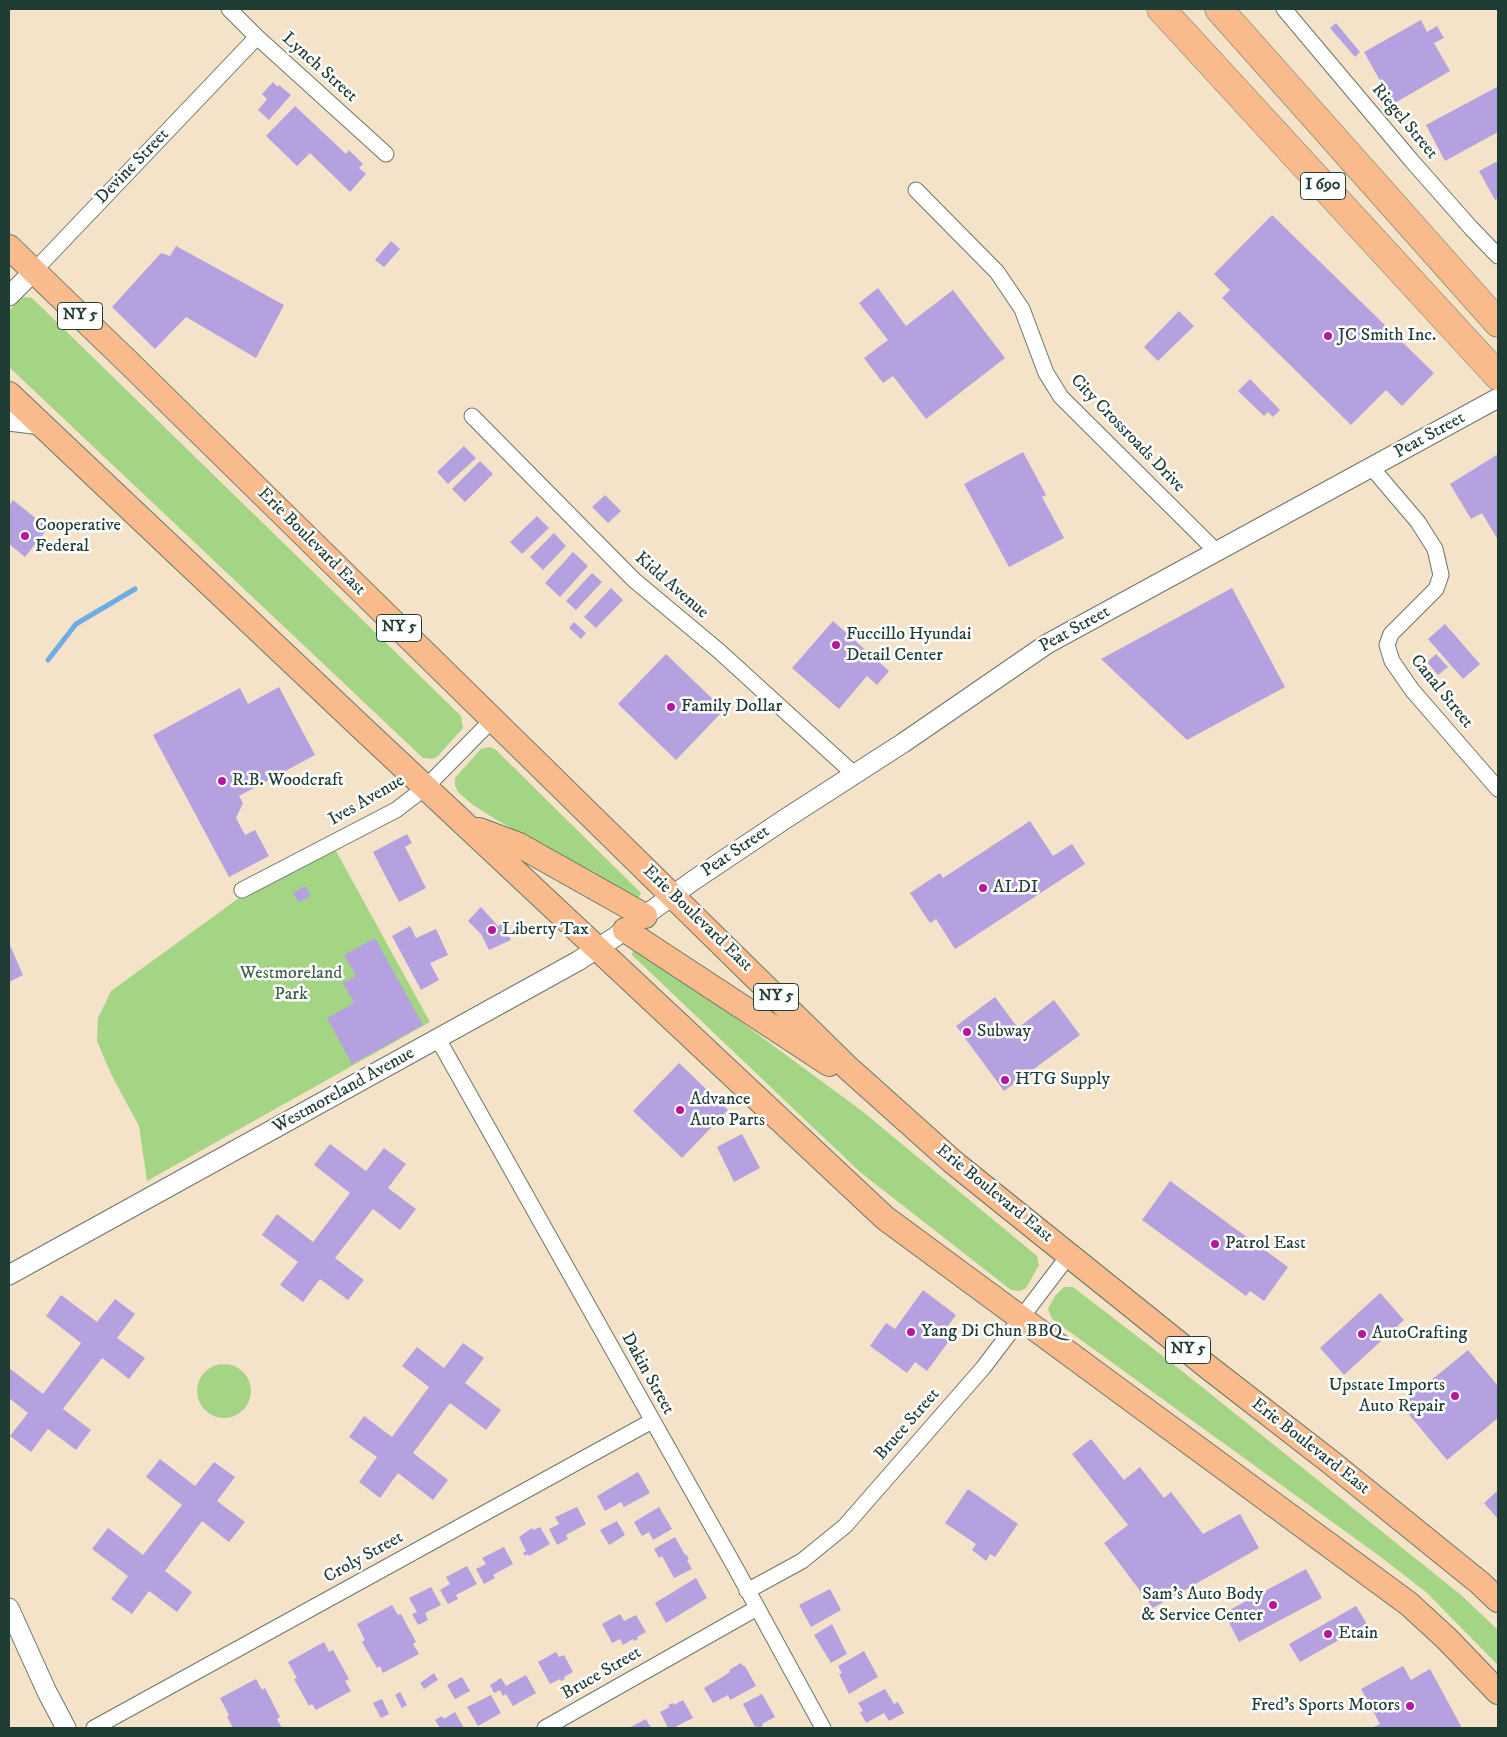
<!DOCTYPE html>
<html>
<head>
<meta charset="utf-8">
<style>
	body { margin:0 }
	#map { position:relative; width:1507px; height:1737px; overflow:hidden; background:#f4e3c9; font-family:"IM FELL DW Pica",serif }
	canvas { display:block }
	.frame { position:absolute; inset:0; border:10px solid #1f3d34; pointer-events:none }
</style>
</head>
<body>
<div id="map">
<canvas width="1507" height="1737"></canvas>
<div class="frame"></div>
</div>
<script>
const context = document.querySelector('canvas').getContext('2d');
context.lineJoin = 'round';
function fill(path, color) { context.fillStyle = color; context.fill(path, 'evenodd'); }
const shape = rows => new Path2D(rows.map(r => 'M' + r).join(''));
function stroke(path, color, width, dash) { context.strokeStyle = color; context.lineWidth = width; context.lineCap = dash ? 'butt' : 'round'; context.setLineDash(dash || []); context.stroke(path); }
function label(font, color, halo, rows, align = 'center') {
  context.font = font + ' "IM FELL DW Pica",serif'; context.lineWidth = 5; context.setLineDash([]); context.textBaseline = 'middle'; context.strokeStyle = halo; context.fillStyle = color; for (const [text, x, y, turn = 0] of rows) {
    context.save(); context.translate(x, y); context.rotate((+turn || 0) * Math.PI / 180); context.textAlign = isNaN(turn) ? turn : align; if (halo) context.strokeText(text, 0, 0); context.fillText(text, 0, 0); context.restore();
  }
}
fill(shape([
	[24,297,32,298,461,716,463,728,438,756,433,759,423,758,9,367,9,311,19,300],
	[489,747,495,749,641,893,639,897,632,898,495,819,473,805,458,792,455,785,455,778,481,749],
	[336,851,430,1022,147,1181,139,1126,112,1076,97,1041,98,1018,111,991,239,898],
	[638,946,862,1111,1037,1256,1039,1265,1026,1288,1020,1291,1011,1290,860,1172,632,955,633,950],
	[1064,1287,1073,1287,1177,1367,1461,1595,1498,1630,1498,1665,1426,1592,1378,1555,1052,1319,1048,1309,1055,1296],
	'197 1391a27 27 0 1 1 54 0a27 27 0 1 1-54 0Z'
]), '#a4d584');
stroke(shape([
	[48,660,76,624,135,589]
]), '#6eade1', 5);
fill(shape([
	[1421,20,1427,32,1437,26,1444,38,1434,43,1450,71,1393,104,1364,52],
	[1336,23,1360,52,1355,57,1330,28],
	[273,82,278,87,279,85,291,95,269,120,258,110,267,99,262,94],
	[1497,87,1498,132,1445,161,1426,125],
	[295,106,346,154,349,150,363,164,359,168,366,174,350,192,310,153,297,166,266,136],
	[1498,161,1498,198,1495,200,1479,171],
	[1272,215,1434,373,1402,406,1386,390,1351,425,1222,298,1230,290,1214,274],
	[391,241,400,249,384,267,375,260],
	[176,246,284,305,256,358,186,317,155,349,112,307,161,253,170,256],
	[878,288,906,326,953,290,1005,358,926,419,893,376,883,383,864,358,888,340,859,303],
	[1179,311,1194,326,1158,361,1144,347],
	[1250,379,1280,410,1273,417,1268,412,1264,416,1238,391],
	[464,446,476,458,448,484,437,472],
	[1023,452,1046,495,1042,497,1064,538,1009,567,964,484],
	[1498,454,1498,540,1482,513,1471,519,1450,484],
	[480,461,493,474,465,502,452,489],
	[605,495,621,511,608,523,592,507],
	[13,500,48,528,25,557,9,544,9,506],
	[537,516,549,528,522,554,510,542],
	[554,533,566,546,543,570,530,557],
	[573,552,588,566,560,597,545,583],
	[592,573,602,582,576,610,566,601],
	[611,588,623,600,596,628,584,617],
	[1232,588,1285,687,1187,740,1101,659],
	[833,621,889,671,877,685,867,676,839,709,792,668],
	[574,622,586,633,581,639,569,628],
	[1445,624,1480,664,1463,679,1428,639],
	[666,654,724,710,676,760,618,704],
	[1436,654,1448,667,1438,675,1427,662],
	[279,687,315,755,239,796,243,803,236,818,245,835,255,830,269,856,229,877,153,735,240,688,248,704],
	[1030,821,1053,856,1072,844,1085,864,955,949,936,919,930,923,910,893,940,873,943,878],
	[407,834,412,843,405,847,426,888,399,902,373,852],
	[305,886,311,896,299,902,293,893],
	[481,907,498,926,503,923,511,940,489,950,481,934,468,921],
	[410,926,416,938,436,929,448,955,430,963,439,980,421,990,392,936],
	[375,938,423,1025,352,1064,327,1018,354,1003,343,983,356,976,344,955],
	[9,943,23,975,9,982],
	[995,997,1018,1028,1054,1000,1080,1035,1004,1091,956,1026],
	[679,1063,728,1110,682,1158,633,1111],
	[742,1134,760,1168,734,1182,717,1147],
	[330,1144,366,1171,384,1148,406,1164,388,1188,416,1209,400,1230,373,1209,335,1258,364,1280,348,1300,320,1279,303,1302,280,1285,298,1262,262,1235,277,1214,313,1242,350,1193,314,1165],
	[1170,1181,1288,1267,1264,1301,1250,1291,1246,1296,1142,1220],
	[923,1290,956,1315,941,1335,949,1341,927,1371,915,1362,907,1373,870,1346,886,1323,895,1329],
	[1380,1293,1404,1320,1344,1375,1320,1348],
	[61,1295,97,1322,115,1299,135,1314,117,1338,145,1358,129,1379,102,1358,63,1409,91,1430,76,1450,48,1429,31,1452,10,1436,28,1413,9,1398,9,1368,43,1394,81,1343,46,1316],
	[463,1343,484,1358,465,1383,501,1410,486,1430,450,1403,413,1453,448,1480,433,1500,398,1473,380,1498,359,1482,377,1457,349,1437,364,1416,392,1437,429,1387,402,1366,417,1347,444,1368],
	[1468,1350,1498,1386,1498,1418,1447,1460,1401,1405],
	[1091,1439,1124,1480,1140,1467,1164,1498,1171,1492,1203,1534,1240,1514,1259,1548,1153,1608,1104,1543,1128,1525,1072,1454],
	[160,1459,195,1486,214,1462,235,1477,217,1501,245,1522,229,1542,202,1521,165,1571,192,1592,177,1612,149,1591,132,1614,111,1599,128,1576,92,1549,108,1528,143,1555,182,1505,146,1477],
	[638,1472,650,1493,624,1507,621,1502,605,1511,597,1496],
	[968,1489,1018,1524,995,1557,990,1554,986,1561,972,1550,976,1544,945,1523],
	[1498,1490,1498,1519,1484,1503],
	[577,1507,586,1524,566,1535,568,1539,557,1545,549,1529,559,1524,555,1517],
	[659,1507,672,1529,653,1540,649,1532,642,1536,634,1522],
	[617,1521,625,1535,609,1545,600,1530],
	[540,1527,550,1544,529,1556,528,1554,525,1556,523,1553,526,1551,519,1537,532,1528,533,1530],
	[675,1537,685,1555,686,1554,689,1559,687,1560,692,1569,674,1578,662,1556,659,1558,654,1549],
	[504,1547,513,1564,493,1575,495,1578,484,1584,476,1569,486,1564,482,1558],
	[467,1566,477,1584,456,1595,458,1599,448,1604,440,1590,450,1584,446,1577],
	[1306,1569,1322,1598,1239,1642,1224,1613],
	[696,1578,707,1598,666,1623,655,1603],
	[431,1587,441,1605,425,1613,428,1620,418,1625,412,1614,417,1612,409,1598],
	[830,1589,841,1610,811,1627,799,1605],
	[392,1605,398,1615,401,1614,416,1642,413,1644,419,1654,383,1673,380,1666,377,1668,362,1642,365,1640,357,1624],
	[1356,1606,1367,1624,1300,1662,1289,1644],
	[620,1614,624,1621,636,1615,646,1632,637,1637,638,1639,634,1641,633,1639,623,1645,620,1639,612,1643,602,1624],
	[832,1624,847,1654,831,1663,814,1635],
	[324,1642,329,1652,333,1650,349,1679,345,1681,351,1691,316,1710,312,1704,309,1706,294,1679,297,1678,288,1662],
	[864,1651,878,1677,849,1694,839,1674,842,1673,838,1666],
	[556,1652,559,1657,564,1655,573,1672,564,1677,565,1679,561,1681,560,1679,550,1684,538,1662],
	[741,1663,744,1667,745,1666,756,1686,730,1700,728,1695,713,1703,704,1688,719,1679,730,1672,729,1670],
	[1403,1666,1411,1680,1430,1669,1462,1728,1372,1728,1380,1724,1361,1689],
	[434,1673,438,1680,424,1689,420,1683],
	[526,1675,536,1693,513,1706,506,1694,503,1696,500,1690,494,1693,490,1685,501,1678,506,1686],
	[462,1677,470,1691,455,1699,447,1685],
	[256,1679,262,1690,265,1688,280,1717,277,1719,282,1728,233,1728,227,1717,229,1715,220,1698],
	[885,1689,894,1704,898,1702,904,1713,889,1721,884,1713,866,1723,860,1712,863,1711,858,1703],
	[400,1692,407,1705,402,1708,395,1695],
	[762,1694,775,1717,762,1724,763,1726,758,1728,757,1726,755,1727,743,1704],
	[491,1695,501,1713,478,1726,467,1707],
	[382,1699,389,1714,381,1718,373,1703],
	[683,1700,693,1718,673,1728,668,1728,660,1712,670,1707,668,1705,673,1703,674,1705],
	[455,1712,464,1728,440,1728,435,1720,442,1716,444,1719],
	[646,1719,651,1728,629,1728]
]), '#b5a1df');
const minor = shape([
	[229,9,257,37,386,154],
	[1284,9,1411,160,1471,228,1498,256],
	[916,190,997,272,1022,309,1046,373,1061,397,1217,552],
	[34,271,257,37],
	[472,416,634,580,719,651,854,774],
	[1372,468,1418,522,1435,549,1441,575,1436,589,1391,634,1387,645,1392,661,1412,690,1498,789],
	[242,890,396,810,426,787,492,720],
	[438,1039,735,1567,823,1728],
	[747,1591,802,1561,845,1526,983,1368,1069,1255],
	[94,1728,652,1421],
	[545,1728,757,1608]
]);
const tertiary = shape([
	[9,296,34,271],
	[9,421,41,425],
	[9,1275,578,961,615,937,694,880,785,819,903,743,1047,644,1498,398],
	[9,1608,47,1692,66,1728]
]);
const primary = shape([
	[9,247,126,360,848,1068,953,1162,1208,1367,1333,1464,1480,1583,1498,1600],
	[9,394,361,727,885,1218,1409,1604,1447,1639,1498,1692],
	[479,830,519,845,645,916],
	[625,930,829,1064]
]);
const motorway = shape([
	[1161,9,1498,376],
	[1219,9,1498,323]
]);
stroke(minor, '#6a7768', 17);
stroke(tertiary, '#6a7768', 21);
stroke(primary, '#6a7768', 26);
stroke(motorway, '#6a7768', 29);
stroke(minor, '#fff', 15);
stroke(tertiary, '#fff', 19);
stroke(primary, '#fabb8c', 24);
stroke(motorway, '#fabb8c', 28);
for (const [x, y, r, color] of [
	[1328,336,5,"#b5179e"],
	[25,536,5,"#b5179e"],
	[836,645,5,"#b5179e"],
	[671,707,5,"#b5179e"],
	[222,781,5,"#b5179e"],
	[983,888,5,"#b5179e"],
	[492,930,5,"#b5179e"],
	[967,1032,5,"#b5179e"],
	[1005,1080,5,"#b5179e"],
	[680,1110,5,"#b5179e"],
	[1215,1244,5,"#b5179e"],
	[911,1332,5,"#b5179e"],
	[1362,1334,5,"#b5179e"],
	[1455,1396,5,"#b5179e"],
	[1273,1605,5,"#b5179e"],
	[1328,1634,5,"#b5179e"],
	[1410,1706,5,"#b5179e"]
]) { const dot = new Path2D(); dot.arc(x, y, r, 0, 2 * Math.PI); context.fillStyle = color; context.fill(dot); stroke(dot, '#fff', 2); }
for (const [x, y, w] of [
	[1323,186,45],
	[80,316,45],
	[399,628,45],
	[776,997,45],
	[1188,1350,45]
]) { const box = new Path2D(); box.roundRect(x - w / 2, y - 13.5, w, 27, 4); context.fillStyle = '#fff'; context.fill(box); stroke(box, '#1f3d34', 1); }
label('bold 16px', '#1f3d34', null, [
	["I 690",1323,186],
	["NY 5",80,316],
	["NY 5",399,628],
	["NY 5",776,997],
	["NY 5",1188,1350]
]);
label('18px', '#1f3d34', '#fff', [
	["Lynch Street",319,68,42],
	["Riegel Street",1404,122,50],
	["Devine Street",133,167,-46],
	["City Crossroads Drive",1127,434,46],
	["Peat Street",1430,436,-29],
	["Erie Boulevard East",311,542,45],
	["Kidd Avenue",671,586,41],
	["Peat Street",1075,630,-29],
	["Canal Street",1441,692,51],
	["Ives Avenue",367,801,-30],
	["Peat Street",736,852,-34],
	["Erie Boulevard East",697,919,44],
	["Westmoreland Avenue",344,1091,-29],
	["Erie Boulevard East",994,1194,39],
	["Dakin Street",647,1374,61],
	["Bruce Street",908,1425,-49],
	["Erie Boulevard East",1310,1447,38],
	["Croly Street",364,1558,-29],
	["Bruce Street",602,1674,-30]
]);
label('18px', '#1f3d34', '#fff', [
	["JC Smith Inc.",1338,336],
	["Cooperative",35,526],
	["Federal",35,547],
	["Fuccillo Hyundai",846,635],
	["Detail Center",846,656],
	["Family Dollar",681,707],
	["R.B. Woodcraft",232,781],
	["ALDI",993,888],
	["Liberty Tax",502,930],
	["Subway",977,1032],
	["HTG Supply",1015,1080],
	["Advance",690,1100],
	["Auto Parts",690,1121],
	["Patrol East",1225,1244],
	["Yang Di Chun BBQ",921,1332],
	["AutoCrafting",1372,1334],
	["Upstate Imports",1445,1386,"right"],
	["Auto Repair",1445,1407,"right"],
	["Sam's Auto Body",1263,1595,"right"],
	["& Service Center",1263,1616,"right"],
	["Etain",1338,1634],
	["Fred's Sports Motors",1400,1706,"right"]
], 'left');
label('18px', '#406348', '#fff', [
	["Westmoreland",291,974],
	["Park",291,995]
]);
</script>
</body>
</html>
